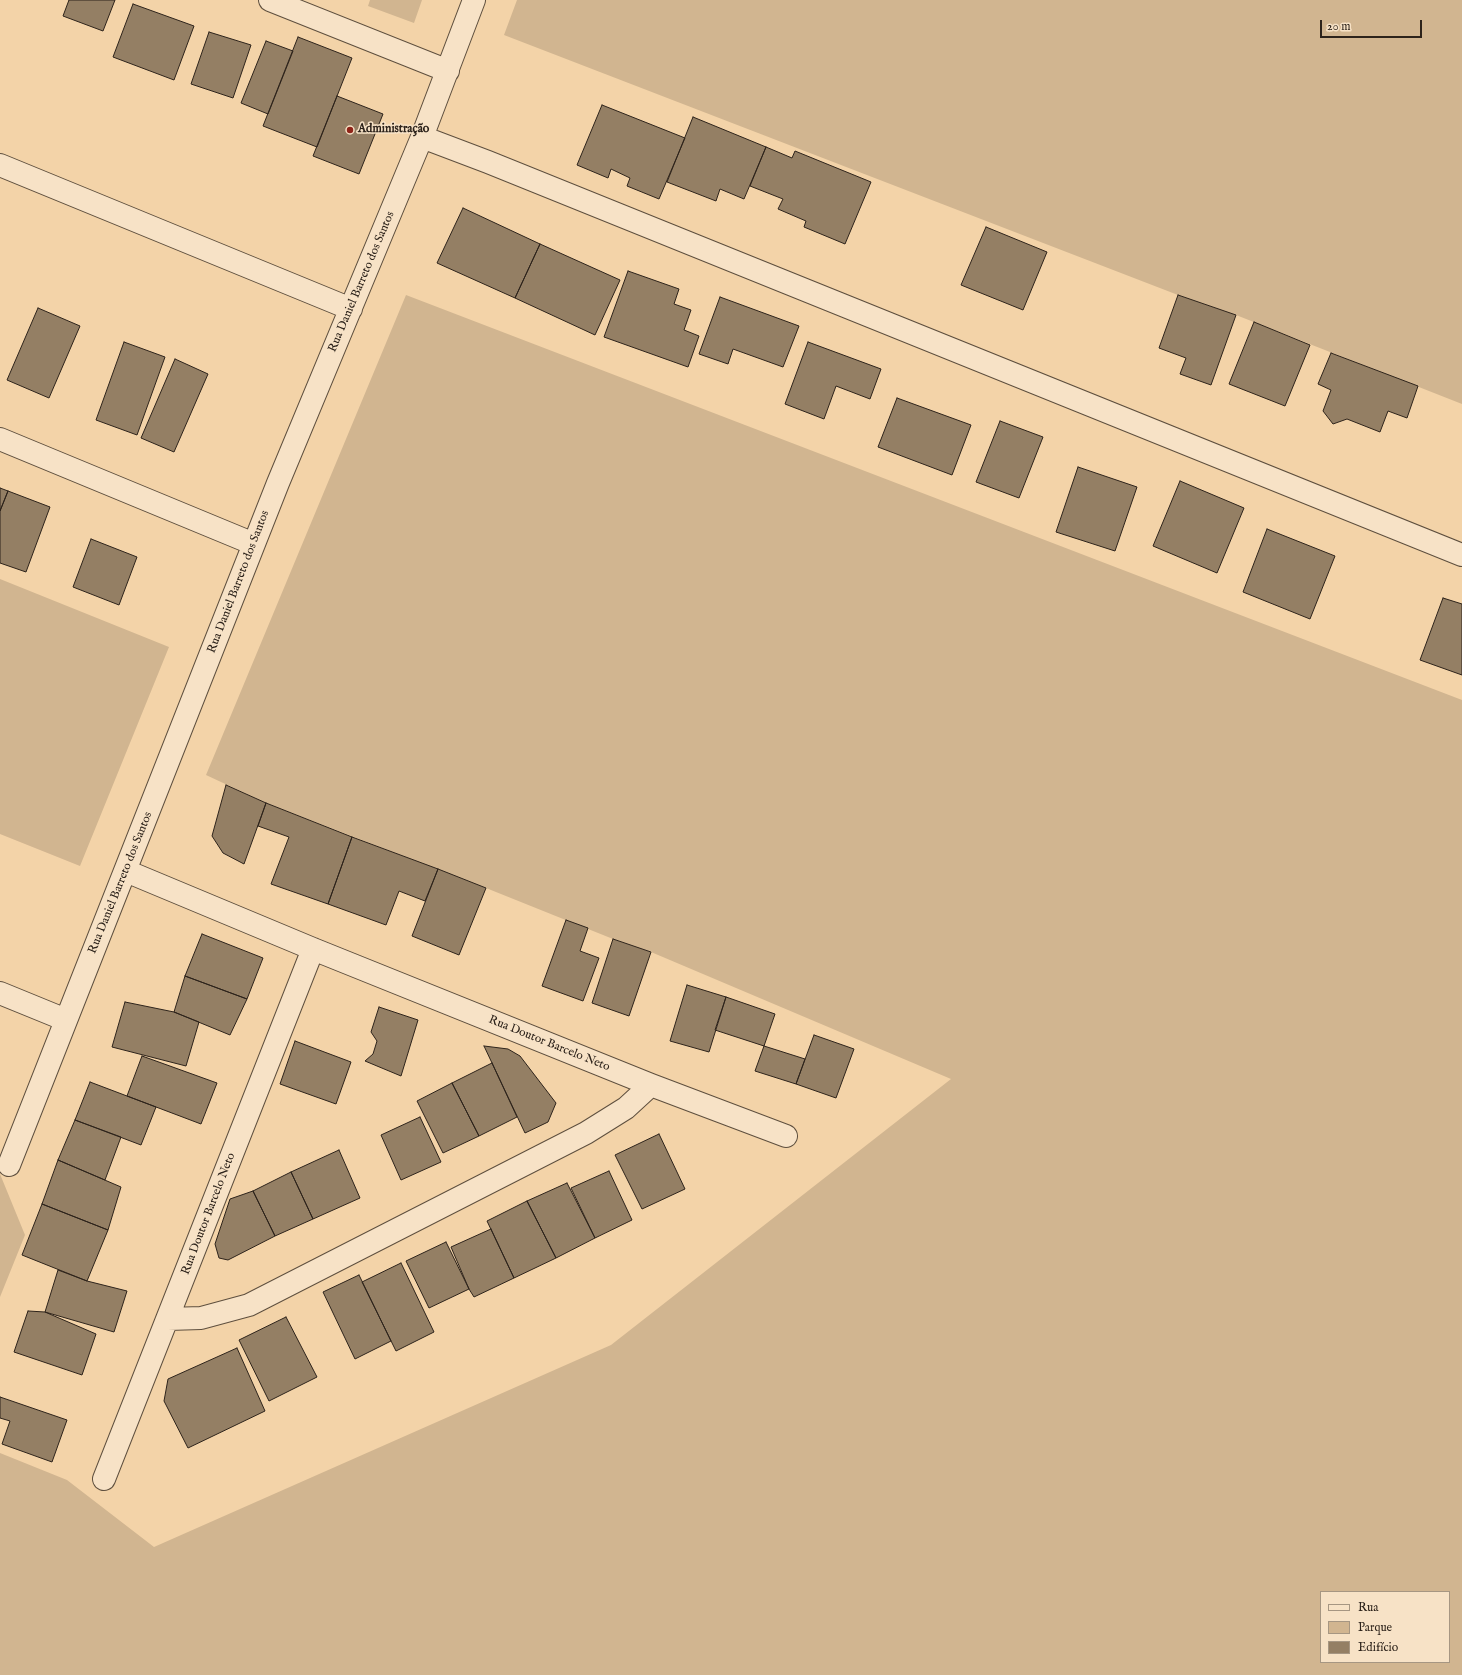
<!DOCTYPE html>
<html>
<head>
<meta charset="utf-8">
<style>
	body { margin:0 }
	#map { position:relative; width:1462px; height:1675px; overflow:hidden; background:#f3d3a8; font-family:"IM FELL English",serif }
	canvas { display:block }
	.legend { position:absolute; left:1320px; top:1591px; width:130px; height:72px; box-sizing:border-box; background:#f7e2c6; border:1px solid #a69682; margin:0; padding:5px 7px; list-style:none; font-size:12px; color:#2d231b }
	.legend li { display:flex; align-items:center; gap:8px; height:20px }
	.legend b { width:20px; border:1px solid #a69682 }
	.scale { position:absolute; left:1320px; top:20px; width:102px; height:18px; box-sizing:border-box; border:2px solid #2d231b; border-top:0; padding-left:5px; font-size:12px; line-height:14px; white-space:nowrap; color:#2d231b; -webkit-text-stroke:3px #f7e2c6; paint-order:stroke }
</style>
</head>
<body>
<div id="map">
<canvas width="1462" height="1675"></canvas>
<ul class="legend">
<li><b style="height:5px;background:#f7e2c6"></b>Rua</li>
<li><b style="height:11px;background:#d1b590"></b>Parque</li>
<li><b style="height:11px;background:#947f64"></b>Edifício</li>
</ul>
<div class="scale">20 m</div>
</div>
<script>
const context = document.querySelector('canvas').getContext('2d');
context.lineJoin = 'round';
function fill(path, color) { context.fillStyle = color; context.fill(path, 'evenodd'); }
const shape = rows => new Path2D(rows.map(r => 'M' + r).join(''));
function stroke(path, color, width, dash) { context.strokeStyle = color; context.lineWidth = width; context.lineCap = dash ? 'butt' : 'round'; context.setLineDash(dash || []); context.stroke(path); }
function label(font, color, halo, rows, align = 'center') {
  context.font = font + ' "IM FELL English",serif'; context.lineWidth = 3; context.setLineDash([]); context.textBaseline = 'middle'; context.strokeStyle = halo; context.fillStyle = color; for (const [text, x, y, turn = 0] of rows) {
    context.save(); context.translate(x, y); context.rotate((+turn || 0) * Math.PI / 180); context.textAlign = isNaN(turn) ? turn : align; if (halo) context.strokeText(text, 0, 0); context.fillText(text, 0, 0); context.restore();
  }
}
fill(shape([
	[370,0,422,0,414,23,368,6],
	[517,0,1462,0,1462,404,1236,315,1178,295,504,35],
	[406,295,1462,700,1462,1675,0,1675,0,1453,67,1480,154,1547,611,1345,951,1079,651,952,613,939,486,888,266,803,206,775],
	[1321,1592,1449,1592,1449,1662,1321,1662],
	[0,579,169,647,80,866,0,834],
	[0,1174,25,1235,0,1297]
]), '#d1b590');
const building = shape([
	[69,0,115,0,103,31,63,16,69,0],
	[133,4,194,26,174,80,113,57,133,4],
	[209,32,251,45,233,98,191,84,209,32],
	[298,37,352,58,317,147,263,126,298,37],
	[266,41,293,51,268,114,241,103,266,41],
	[337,96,383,114,359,174,313,156,337,96],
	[602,105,685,138,659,199,627,186,630,178,611,169,608,178,577,165,602,105],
	[693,117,766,147,744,199,720,189,716,201,667,182,693,117],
	[766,147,792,158,795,151,871,182,845,244,804,227,806,221,778,209,783,199,750,186,766,147],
	[463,208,540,244,515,298,437,263,463,208],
	[986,227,1047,252,1023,310,961,285,986,227],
	[540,244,620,280,595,335,515,298,540,244],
	[628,271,679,289,674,304,691,310,684,330,699,336,688,367,604,337,628,271],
	[1178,295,1236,315,1211,385,1180,374,1186,358,1159,348,1178,295],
	[720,297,799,326,783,367,733,349,728,364,699,354,720,297],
	[38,308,80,326,49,398,7,380,38,308],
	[1254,322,1310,345,1285,406,1229,384,1254,322],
	[124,342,165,357,137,435,96,420,124,342],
	[808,342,881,369,870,399,836,386,824,419,785,404,808,342],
	[1331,353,1418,386,1407,418,1388,411,1380,432,1347,419,1333,424,1323,411,1331,390,1318,384,1331,353],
	[175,359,208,374,174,452,141,438,175,359],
	[897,398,971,425,952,475,878,447,897,398],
	[1000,421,1043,437,1019,498,976,482,1000,421],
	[1078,467,1137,487,1115,551,1056,532,1078,467],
	[1180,481,1244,508,1217,573,1153,546,1180,481],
	[0,488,8,491,0,511,0,488],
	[8,491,50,507,26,572,0,563,0,511,8,491],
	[1267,529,1335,556,1310,619,1243,592,1267,529],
	[91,539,137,557,119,605,73,587,91,539],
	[1443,598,1462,604,1462,675,1420,660,1443,598],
	[226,785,266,803,244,864,223,853,212,836,226,785],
	[266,803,352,837,328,904,271,884,289,837,258,826,266,803],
	[352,837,438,869,425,901,399,891,386,925,328,904,352,837],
	[438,869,486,888,459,955,412,936,438,869],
	[566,920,588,928,580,951,599,958,583,1001,542,986,566,920],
	[202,934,263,958,247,999,185,976,202,934],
	[613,939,651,952,629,1016,592,1003,613,939],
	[185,976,247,999,230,1035,174,1012,185,976],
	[687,985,726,997,709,1052,670,1041,687,985],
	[726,997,775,1014,764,1046,715,1030,726,997],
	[125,1002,174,1012,199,1022,186,1066,112,1047,125,1002],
	[379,1007,418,1020,401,1076,365,1061,373,1054,377,1041,371,1032,379,1007],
	[814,1035,854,1049,836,1098,796,1084,814,1035],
	[295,1041,351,1062,336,1104,280,1084,295,1041],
	[484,1046,508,1049,520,1056,556,1103,548,1122,525,1133,484,1046],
	[764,1046,805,1059,796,1084,755,1071,764,1046],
	[142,1056,217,1083,201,1124,127,1096,142,1056],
	[492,1063,517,1117,479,1136,452,1083,492,1063],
	[90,1082,156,1107,141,1145,75,1120,90,1082],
	[452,1083,479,1136,443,1153,417,1101,452,1083],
	[420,1117,441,1162,401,1180,381,1135,420,1117],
	[75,1120,121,1137,105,1180,58,1160,75,1120],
	[659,1134,685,1189,642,1209,615,1155,659,1134],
	[339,1150,360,1198,313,1219,291,1172,339,1150],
	[58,1160,121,1187,108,1230,42,1204,58,1160],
	[609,1171,632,1220,595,1238,571,1188,609,1171],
	[291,1172,313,1219,275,1236,253,1191,291,1172],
	[567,1183,595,1238,556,1258,527,1201,567,1183],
	[253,1191,275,1236,228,1260,219,1258,215,1244,230,1199,253,1191],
	[527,1201,556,1258,514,1278,487,1221,527,1201],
	[42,1204,108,1230,87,1281,22,1255,42,1204],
	[491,1229,514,1278,474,1297,469,1289,451,1247,491,1229],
	[446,1242,469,1289,429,1308,406,1261,446,1242],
	[401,1263,434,1332,396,1351,362,1282,401,1263],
	[58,1270,87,1281,127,1291,114,1332,45,1312,58,1270],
	[359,1275,391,1341,355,1359,323,1292,359,1275],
	[28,1311,45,1312,96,1334,82,1375,14,1352,28,1311],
	[286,1317,317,1377,269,1401,239,1340,286,1317],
	[237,1348,265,1411,188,1448,164,1401,168,1379,237,1348],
	[0,1397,67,1420,52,1462,2,1444,10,1421,0,1418,0,1397]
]);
fill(building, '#947f64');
stroke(building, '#2d231b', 1);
const street = shape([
	[270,0,448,71],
	[422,137,488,162,1462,555],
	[0,165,351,309],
	[0,439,254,544],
	[126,871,313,949,651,1085,786,1136],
	[0,993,66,1020],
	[9,1165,278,483,422,137,474,0],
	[168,1319,201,1318,249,1305,586,1133,626,1108,651,1085],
	[104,1479,313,949]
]);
stroke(street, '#5e4f3e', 24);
stroke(street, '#f7e2c6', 22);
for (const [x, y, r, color] of [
	[350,130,4,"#8f2418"]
]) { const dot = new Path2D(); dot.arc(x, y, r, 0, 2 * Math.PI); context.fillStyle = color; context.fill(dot); stroke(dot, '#f7e2c6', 1.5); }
label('bold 12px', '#2d231b', '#f7e2c6', [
	["Administração",358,130]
], 'left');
label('12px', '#2d231b', '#f7e2c6', [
	["Rua Daniel Barreto dos Santos",362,282,-67],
	["Rua Daniel Barreto dos Santos",239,582,-69],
	["Rua Daniel Barreto dos Santos",121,883,-68],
	["Rua Doutor Barcelo Neto",549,1044,22],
	["Rua Doutor Barcelo Neto",209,1214,-69]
]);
</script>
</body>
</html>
